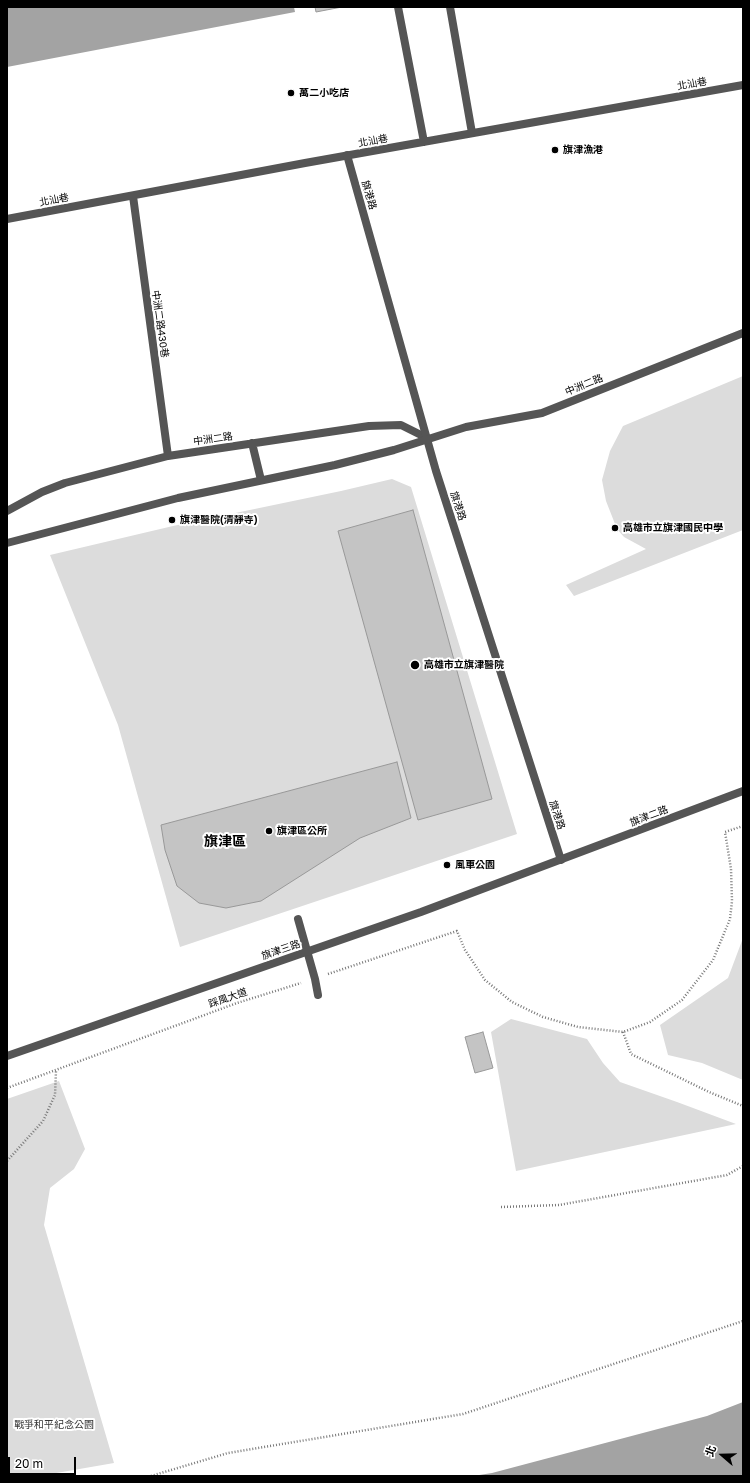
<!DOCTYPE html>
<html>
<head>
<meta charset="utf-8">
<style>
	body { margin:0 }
	#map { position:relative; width:750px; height:1483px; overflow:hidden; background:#fff; font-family:"Golos Text","Noto Sans TC",sans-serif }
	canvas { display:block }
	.frame { position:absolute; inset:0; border:8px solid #000; pointer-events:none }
	.north { position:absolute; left:702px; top:1435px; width:40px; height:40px; -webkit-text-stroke:3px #fff; paint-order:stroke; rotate:290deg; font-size:11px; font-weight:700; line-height:16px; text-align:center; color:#000 }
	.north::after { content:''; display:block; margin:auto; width:14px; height:18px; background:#000; clip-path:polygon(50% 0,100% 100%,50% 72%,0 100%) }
	.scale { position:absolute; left:8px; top:1457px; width:68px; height:18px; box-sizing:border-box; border:2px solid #000; border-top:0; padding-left:5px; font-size:12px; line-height:14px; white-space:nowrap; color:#000; -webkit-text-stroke:3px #fff; paint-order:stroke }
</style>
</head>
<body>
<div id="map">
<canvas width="750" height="1483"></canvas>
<div class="frame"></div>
<div class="north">北</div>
<div class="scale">20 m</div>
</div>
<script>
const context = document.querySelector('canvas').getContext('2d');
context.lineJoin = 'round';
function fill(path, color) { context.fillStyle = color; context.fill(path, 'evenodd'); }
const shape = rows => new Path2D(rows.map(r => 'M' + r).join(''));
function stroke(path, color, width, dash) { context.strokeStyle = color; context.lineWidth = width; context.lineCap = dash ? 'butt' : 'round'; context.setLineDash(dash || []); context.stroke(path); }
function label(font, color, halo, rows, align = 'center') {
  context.font = font + ' "Golos Text","Noto Sans TC",sans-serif'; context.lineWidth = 4; context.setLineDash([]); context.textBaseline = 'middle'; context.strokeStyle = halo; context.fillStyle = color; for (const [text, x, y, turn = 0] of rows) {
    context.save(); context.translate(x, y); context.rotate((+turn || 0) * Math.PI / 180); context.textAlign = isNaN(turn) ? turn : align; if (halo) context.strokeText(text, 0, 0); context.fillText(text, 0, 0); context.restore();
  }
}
fill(shape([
	[743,376,743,530,574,596,566,585,646,549,624,537,617,529,606,501,602,480,610,451,623,426],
	[392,479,411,487,517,834,180,947,118,725,50,555,173,526,341,491],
	[743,938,743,1080,702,1063,668,1055,660,1025,728,978],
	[511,1019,587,1039,603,1063,620,1082,677,1102,736,1124,516,1171,491,1032],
	[59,1081,85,1149,74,1169,50,1188,44,1225,114,1463,39,1476,7,1476,7,1099]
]), '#dcdcdc');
fill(shape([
	[7,7,294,7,295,12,7,67],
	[743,1402,743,1476,473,1476,492,1473,707,1416]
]), '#a3a3a3');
const building = shape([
	[315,7,342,7,316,12,315,7],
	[413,510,492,799,418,820,338,531,413,510],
	[397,762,411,818,360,838,261,901,226,908,199,903,177,886,165,850,161,825,397,762],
	[483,1032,493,1068,475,1073,465,1037,483,1032]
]);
fill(building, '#c4c4c4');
stroke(building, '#999', 1);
stroke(shape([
	[328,974,457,931,465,950,485,980,512,1002,543,1017,578,1027,623,1032,650,1022,682,1000,713,960,730,919,732,901,731,869,725,832,743,826],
	[623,1032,631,1054,709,1092,743,1106],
	[7,1088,237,1003,301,983],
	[7,1161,43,1121,55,1095,56,1071],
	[501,1207,559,1205,727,1175,743,1166],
	[151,1476,228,1453,463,1414,743,1321]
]), '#777', 2.5, [1, 2]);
stroke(shape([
	[398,7,424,142],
	[450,7,472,133],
	[133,196,168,456],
	[7,219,305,163,743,85],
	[252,443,261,480],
	[7,511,42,492,65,483,168,456,369,426,401,425,427,438],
	[298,919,315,979,318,995]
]), '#555', 8);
stroke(shape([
	[347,155,436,471,561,860]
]), '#555', 8);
stroke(shape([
	[7,543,178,498,335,465,394,450,466,427,542,413,743,333],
	[7,1056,421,912,743,791]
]), '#555', 8);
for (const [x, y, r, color] of [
	[291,93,4,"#000"],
	[555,150,4,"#000"],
	[172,520,4,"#000"],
	[615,528,4,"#000"],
	[415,665,5,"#000"],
	[269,831,4,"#000"],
	[447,865,4,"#000"]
]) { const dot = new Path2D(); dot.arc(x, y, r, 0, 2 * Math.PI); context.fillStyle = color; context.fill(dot); stroke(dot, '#fff', 1.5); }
label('10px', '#000', '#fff', [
	["北汕巷",692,84,-10],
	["北汕巷",373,141,-10],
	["旗港路",369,195,74],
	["北汕巷",54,200,-11],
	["中洲二路430巷",160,324,82],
	["中洲二路",584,385,-22],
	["中洲二路",213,439,-8],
	["旗港路",458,506,72],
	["旗港路",557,815,72],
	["旗津二路",649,816,-21],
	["旗津三路",281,950,-19],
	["踩風大道",228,998,-19]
]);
label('bold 10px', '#000', '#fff', [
	["萬二小吃店",299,93],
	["旗津漁港",563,150],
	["旗津醫院(清靜寺)",180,520],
	["高雄市立旗津國民中學",623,528],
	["高雄市立旗津醫院",424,665],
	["旗津區公所",277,831],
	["風車公園",455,865]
], 'left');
label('10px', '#333', '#fff', [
	["戰爭和平紀念公園",54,1425]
]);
label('bold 14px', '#000', '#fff', [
	["旗津區",225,842]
]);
</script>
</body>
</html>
